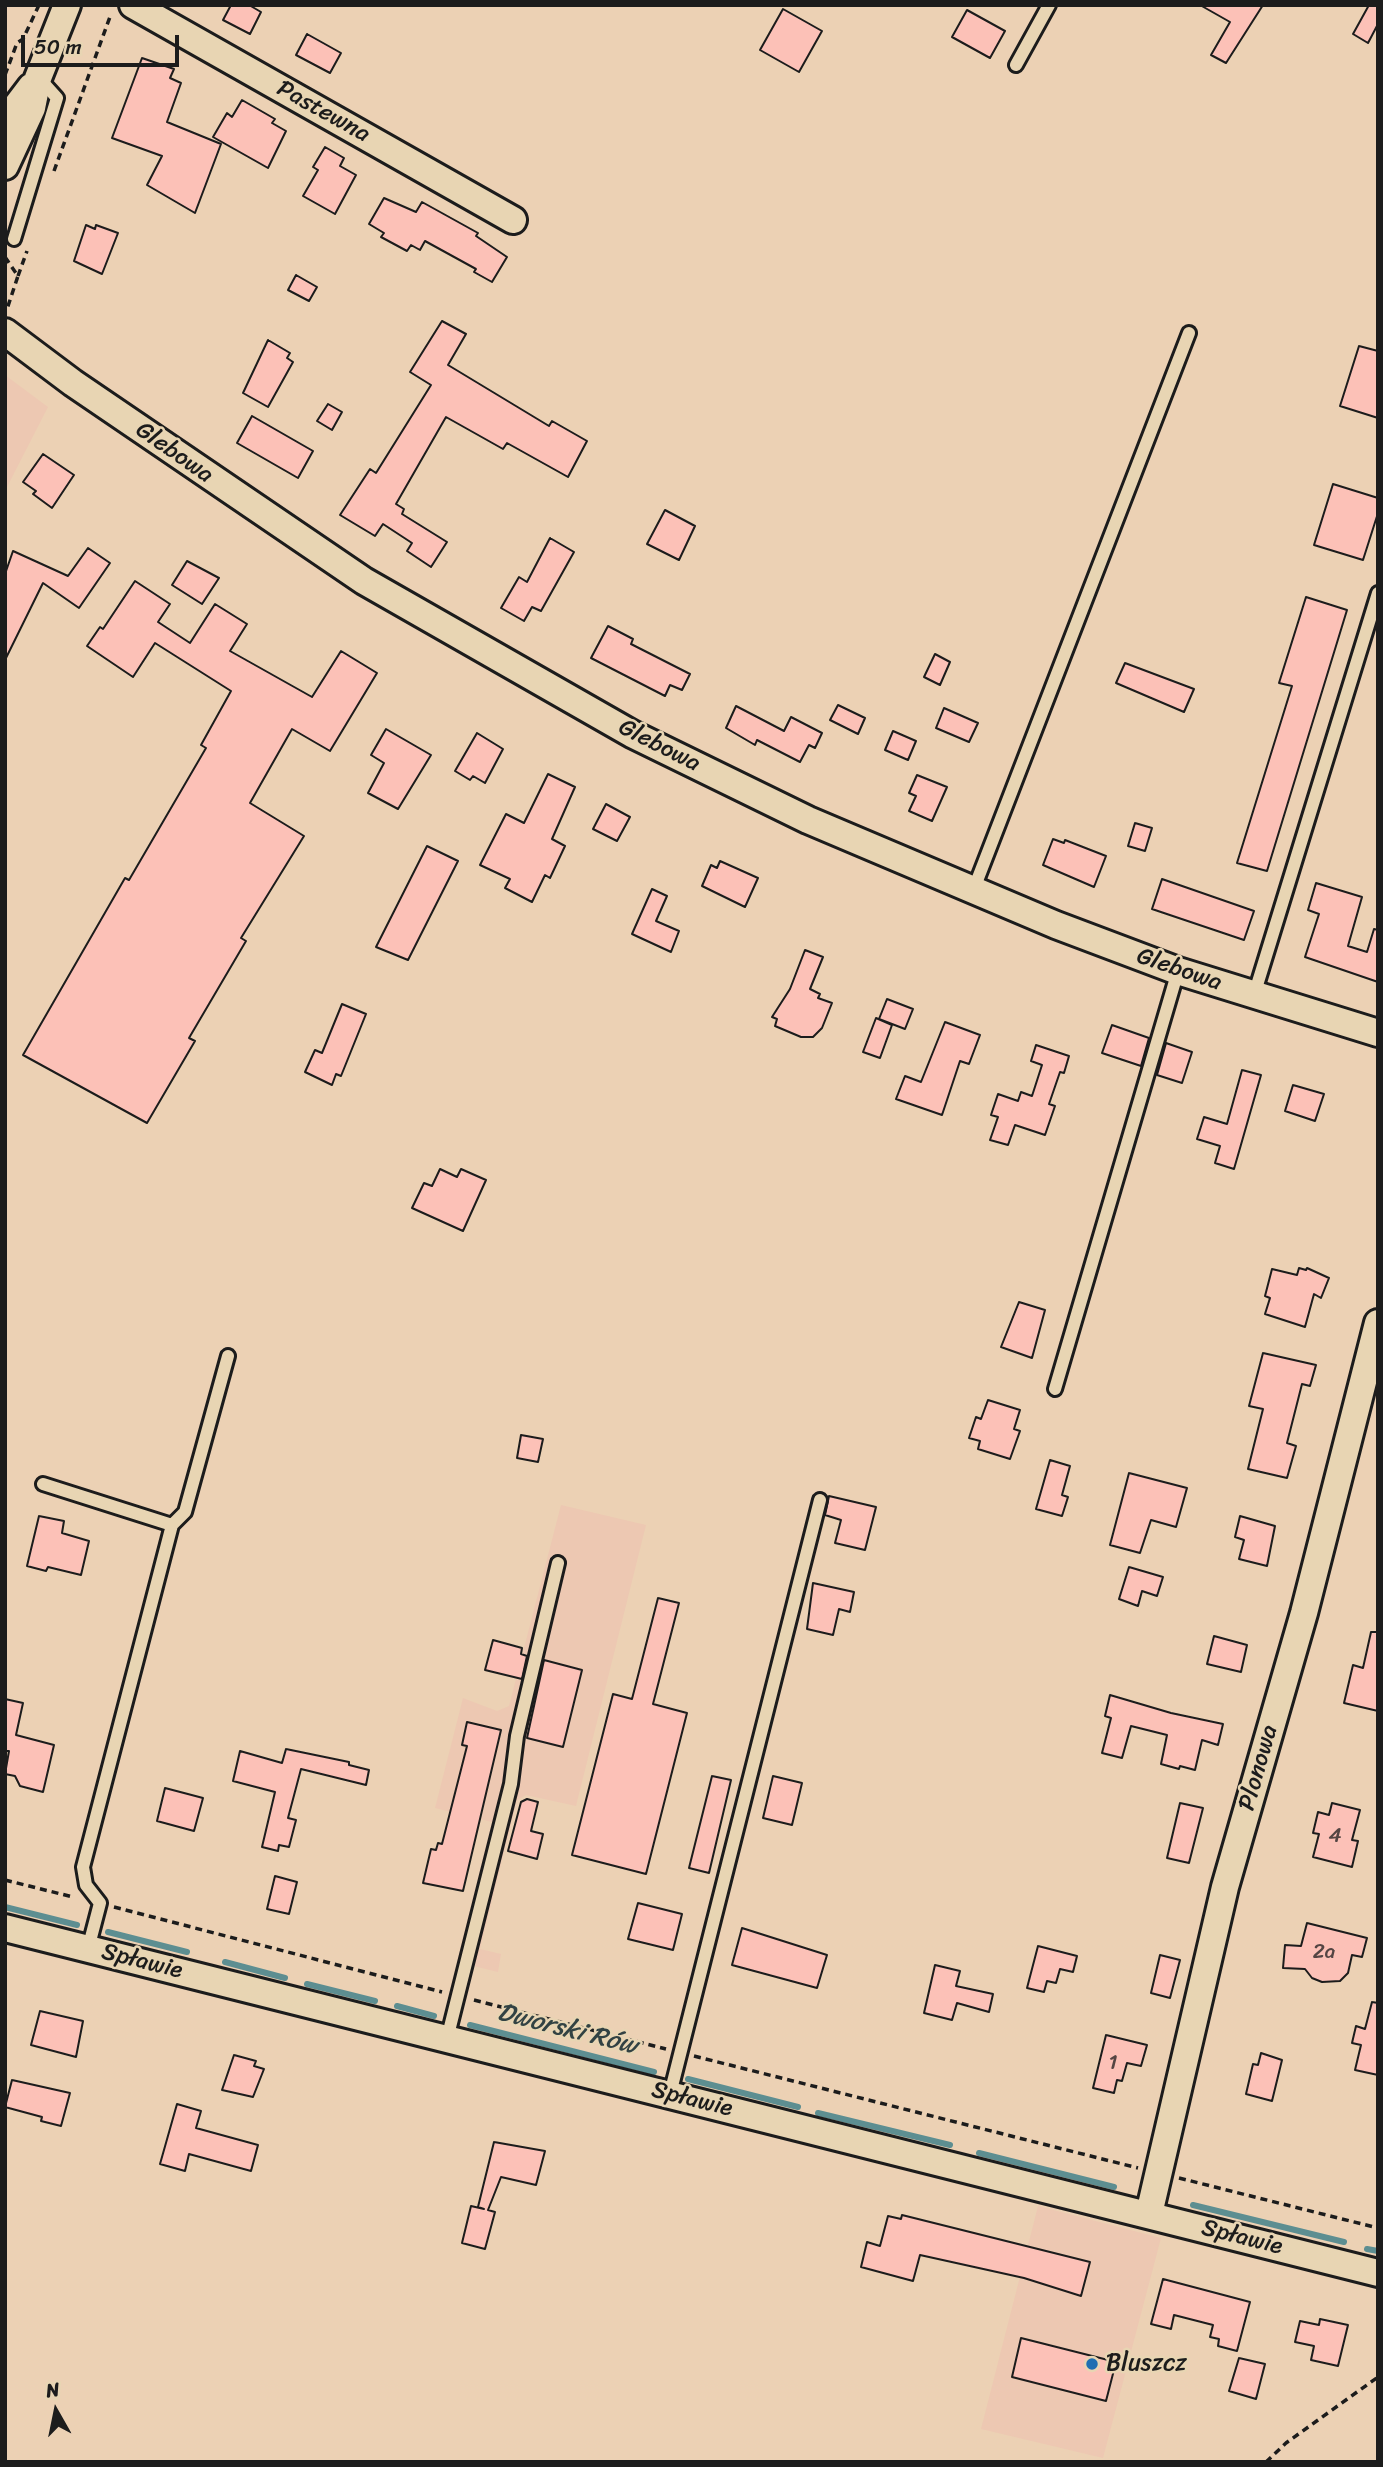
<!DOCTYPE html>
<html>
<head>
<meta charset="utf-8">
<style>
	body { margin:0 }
	#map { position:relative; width:1383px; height:2467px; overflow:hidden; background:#ecd1b4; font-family:Sriracha,sans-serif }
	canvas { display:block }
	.frame { position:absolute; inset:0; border:7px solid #1c1c1c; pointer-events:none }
	.north { position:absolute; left:21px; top:2376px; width:70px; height:70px; -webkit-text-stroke:5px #e8d5b3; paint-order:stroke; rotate:351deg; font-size:19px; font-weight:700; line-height:28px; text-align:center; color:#1c1c1c }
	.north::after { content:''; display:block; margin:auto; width:24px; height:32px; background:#1c1c1c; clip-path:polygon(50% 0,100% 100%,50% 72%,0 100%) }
	.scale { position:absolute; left:21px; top:35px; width:158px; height:32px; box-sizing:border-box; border:4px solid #1c1c1c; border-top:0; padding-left:9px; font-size:21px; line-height:24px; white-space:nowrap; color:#1c1c1c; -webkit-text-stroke:5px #e8d5b3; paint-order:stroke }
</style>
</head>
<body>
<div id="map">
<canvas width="1383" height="2467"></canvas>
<div class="frame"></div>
<div class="north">N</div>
<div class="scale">50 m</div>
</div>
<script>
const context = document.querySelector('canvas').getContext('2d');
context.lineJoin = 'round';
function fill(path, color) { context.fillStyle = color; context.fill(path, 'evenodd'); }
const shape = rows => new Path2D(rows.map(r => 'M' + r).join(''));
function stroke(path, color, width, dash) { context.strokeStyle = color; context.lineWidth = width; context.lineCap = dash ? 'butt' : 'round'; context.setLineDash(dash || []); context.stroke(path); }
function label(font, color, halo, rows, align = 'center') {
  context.font = font + ' Sriracha,sans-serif'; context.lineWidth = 5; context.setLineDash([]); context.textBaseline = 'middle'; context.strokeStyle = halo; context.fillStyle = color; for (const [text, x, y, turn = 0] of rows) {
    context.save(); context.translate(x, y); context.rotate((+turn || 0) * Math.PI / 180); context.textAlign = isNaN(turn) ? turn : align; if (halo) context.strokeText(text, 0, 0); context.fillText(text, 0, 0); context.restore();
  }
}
fill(shape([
	[5,375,48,407,5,491],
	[561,1505,646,1525,576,1806,526,1795,517,1800,480,1949,501,1954,498,1972,457,1962,492,1822,435,1808,463,1698,497,1711,509,1706],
	[1038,2206,1161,2238,1103,2458,981,2429]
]), '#edc8b2');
stroke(shape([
	[5,1907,77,1925],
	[108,1932,187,1952],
	[225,1962,285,1978],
	[307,1984,375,2001],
	[397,2006,434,2016],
	[470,2025,654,2072],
	[688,2079,798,2107],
	[818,2113,950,2145],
	[979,2153,1114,2187],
	[1193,2205,1344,2242],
	[1367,2249,1378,2251]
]), '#5d8e91', 6);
const building = shape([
	[231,5,249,5,261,12,250,34,223,20,231,5],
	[1200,5,1263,5,1226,63,1211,55,1230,22,1200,5],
	[1369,5,1378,5,1378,24,1368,43,1353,34,1369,5],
	[783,9,822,31,799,72,760,50,783,9],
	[967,10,1005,31,990,58,952,37,967,10],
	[307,34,341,53,330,73,296,55,307,34],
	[142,58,174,69,170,78,181,83,167,122,221,144,195,213,147,185,162,156,112,138,142,58],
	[242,100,275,119,272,123,286,131,268,168,213,137,227,113,232,117,242,100],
	[325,147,344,158,340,166,356,175,335,214,303,196,318,170,313,167,325,147],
	[384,198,416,212,422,202,478,233,476,236,507,257,492,282,474,272,476,269,425,241,420,250,411,245,407,251,381,237,384,233,369,224,384,198],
	[86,225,95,229,96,225,118,233,102,274,74,261,86,225],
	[296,275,317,287,309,301,288,290,296,275],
	[442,321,466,334,448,365,549,426,552,421,587,441,568,477,507,443,503,449,446,417,396,504,404,509,402,514,447,542,431,567,407,551,412,543,383,524,375,536,340,515,370,469,376,473,431,385,410,372,442,321],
	[268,340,290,353,287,358,293,362,268,407,243,393,268,340],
	[1359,346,1378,351,1378,418,1340,406,1359,346],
	[328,404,342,412,332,430,317,421,328,404],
	[252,416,313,451,298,478,237,443,252,416],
	[43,454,74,475,52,508,33,494,36,491,23,482,43,454],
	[1333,484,1378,498,1378,513,1363,560,1314,545,1333,484],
	[665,510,695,526,679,560,647,544,665,510],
	[550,538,574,552,541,611,532,607,524,621,501,608,519,577,527,582,550,538],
	[88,548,110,563,79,608,43,583,5,660,5,574,13,551,68,576,88,548],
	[187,561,219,578,202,604,172,585,187,561],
	[135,581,170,604,158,622,190,643,215,604,247,624,230,651,312,697,341,651,377,673,330,751,292,729,250,803,304,836,241,938,246,941,189,1038,195,1041,147,1123,23,1055,125,878,129,880,206,748,201,745,231,691,155,643,133,677,87,646,100,627,103,629,135,581],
	[1306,597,1347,610,1267,871,1237,863,1292,686,1279,683,1306,597],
	[608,626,633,639,631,644,690,674,682,690,670,685,665,696,591,658,608,626],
	[935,654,950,662,940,685,924,677,935,654],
	[1125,663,1194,689,1184,712,1116,683,1125,663],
	[838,705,865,718,858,734,830,720,838,705],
	[736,706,784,731,791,717,822,733,815,748,809,745,800,762,757,740,755,745,726,728,736,706],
	[944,708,978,723,969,742,936,728,944,708],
	[386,729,431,755,398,809,368,793,384,763,371,755,386,729],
	[893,731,916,741,908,760,885,750,893,731],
	[477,733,503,749,485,783,473,776,470,780,455,771,477,733],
	[548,774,575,787,552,839,565,846,550,878,545,875,532,902,505,888,510,879,480,865,506,814,524,823,548,774],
	[917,775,947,787,932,821,909,811,916,796,909,793,917,775],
	[606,804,630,817,617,841,593,829,606,804],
	[1135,823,1152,828,1145,851,1128,846,1135,823],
	[1053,839,1064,843,1065,840,1106,856,1094,887,1043,865,1053,839],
	[427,846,458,861,408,960,376,947,427,846],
	[720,861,758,878,745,907,702,886,711,865,717,868,720,861],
	[1162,879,1254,911,1244,940,1152,909,1162,879],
	[1316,883,1362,897,1348,946,1367,952,1374,929,1378,930,1378,982,1305,957,1319,914,1308,910,1316,883],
	[652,889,667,896,656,921,679,931,671,952,632,934,652,889],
	[805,950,823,957,810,989,820,994,818,998,832,1003,822,1028,813,1037,801,1037,775,1026,777,1019,772,1017,790,989,805,950],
	[887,999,913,1009,905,1029,879,1019,887,999],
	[342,1004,366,1014,341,1076,336,1074,332,1085,305,1072,315,1050,322,1053,342,1004],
	[876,1018,892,1025,880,1058,863,1052,876,1018],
	[945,1022,980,1035,969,1064,960,1061,942,1115,896,1099,905,1076,921,1082,945,1022],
	[1112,1025,1149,1038,1141,1066,1102,1053,1112,1025],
	[1166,1043,1192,1052,1182,1083,1157,1075,1166,1043],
	[1036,1045,1069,1056,1064,1073,1060,1072,1049,1104,1055,1106,1045,1135,1015,1125,1008,1145,990,1140,998,1117,991,1115,998,1094,1018,1101,1021,1092,1032,1096,1042,1065,1031,1061,1036,1045],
	[1242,1070,1261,1075,1234,1169,1215,1163,1220,1146,1197,1139,1204,1117,1227,1124,1242,1070],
	[1293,1085,1324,1094,1315,1121,1285,1111,1293,1085],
	[440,1169,457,1177,461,1169,486,1180,463,1231,412,1208,424,1183,432,1186,440,1169],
	[1299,1268,1306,1270,1307,1268,1329,1278,1321,1298,1314,1294,1305,1327,1265,1314,1270,1298,1265,1296,1272,1269,1297,1275,1299,1268],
	[1019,1302,1045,1310,1032,1358,1001,1347,1019,1302],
	[1263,1353,1316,1365,1310,1386,1302,1384,1287,1443,1296,1446,1287,1478,1248,1469,1263,1409,1249,1406,1263,1353],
	[988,1400,1020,1410,1014,1429,1020,1431,1010,1459,978,1449,980,1441,969,1438,976,1417,981,1419,988,1400],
	[521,1435,543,1439,538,1462,517,1458,521,1435],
	[1050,1460,1070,1466,1062,1495,1068,1497,1062,1516,1036,1509,1050,1460],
	[1129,1473,1187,1488,1176,1527,1151,1520,1140,1553,1110,1545,1129,1473],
	[829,1496,876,1507,865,1550,835,1543,841,1520,825,1515,829,1496],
	[39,1516,64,1521,62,1533,89,1541,81,1575,48,1567,46,1571,27,1566,39,1516],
	[1240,1516,1275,1526,1267,1566,1239,1559,1244,1540,1235,1537,1240,1516],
	[1129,1567,1163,1577,1157,1596,1142,1591,1138,1606,1119,1599,1129,1567],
	[813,1583,854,1592,850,1612,839,1609,833,1635,807,1629,813,1583],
	[658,1598,679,1603,653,1704,687,1713,646,1874,572,1855,613,1694,632,1699,658,1598],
	[1371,1632,1378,1632,1378,1711,1344,1703,1353,1665,1363,1668,1371,1632],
	[1214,1636,1247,1645,1241,1672,1207,1664,1214,1636],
	[493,1640,522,1648,521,1654,527,1656,522,1679,485,1670,493,1640],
	[544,1660,582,1670,563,1747,527,1738,544,1660],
	[1110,1695,1171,1713,1223,1724,1218,1745,1202,1740,1195,1770,1180,1766,1179,1769,1161,1764,1167,1735,1131,1726,1122,1758,1102,1753,1111,1718,1105,1716,1110,1695],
	[5,1699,23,1703,16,1735,54,1745,43,1792,20,1786,15,1776,5,1774,9,1751,5,1751,5,1699],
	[467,1722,501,1730,463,1891,423,1883,431,1849,436,1850,438,1843,442,1844,467,1746,462,1745,467,1722],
	[286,1749,349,1762,349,1765,369,1770,366,1785,301,1769,288,1818,296,1820,289,1847,279,1845,278,1851,262,1847,275,1792,233,1781,240,1751,282,1763,286,1749],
	[712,1776,731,1780,709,1873,689,1868,712,1776],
	[773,1776,802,1783,792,1825,763,1818,773,1776],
	[165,1788,203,1798,194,1831,157,1821,165,1788],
	[527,1799,538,1802,531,1831,543,1834,537,1859,508,1851,521,1802,527,1799],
	[1180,1803,1203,1808,1189,1863,1167,1858,1180,1803],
	[1332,1803,1360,1810,1352,1840,1358,1841,1352,1867,1313,1857,1319,1834,1313,1833,1318,1812,1329,1815,1332,1803],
	[275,1876,297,1882,289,1914,267,1909,275,1876],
	[638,1903,682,1914,673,1950,628,1939,638,1903],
	[1307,1923,1367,1938,1362,1957,1352,1955,1348,1973,1340,1981,1322,1982,1312,1978,1305,1969,1283,1968,1285,1945,1301,1946,1307,1923],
	[742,1928,827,1955,817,1988,732,1965,742,1928],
	[1038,1946,1077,1956,1073,1972,1060,1969,1056,1983,1047,1981,1044,1992,1027,1988,1038,1946],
	[1160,1955,1180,1960,1170,1998,1151,1993,1160,1955],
	[935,1965,960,1971,956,1986,993,1994,989,2012,957,2003,952,2020,924,2013,935,1965],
	[1372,2002,1378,2003,1378,2075,1355,2070,1361,2045,1352,2043,1356,2026,1365,2029,1372,2002],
	[40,2011,83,2021,76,2057,31,2045,40,2011],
	[1106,2035,1147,2045,1141,2066,1127,2063,1122,2081,1117,2080,1114,2093,1093,2088,1106,2035],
	[1261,2053,1282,2060,1272,2101,1246,2094,1253,2064,1258,2065,1261,2053],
	[234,2055,256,2061,254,2066,264,2069,253,2097,222,2090,234,2055],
	[12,2080,70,2093,61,2126,41,2121,42,2117,5,2107,12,2080],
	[177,2104,201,2111,196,2128,258,2145,251,2171,189,2154,185,2171,160,2164,177,2104],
	[494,2142,545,2151,536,2185,501,2177,488,2210,495,2212,485,2249,462,2243,471,2206,484,2209,478,2207,494,2142],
	[902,2215,1090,2262,1081,2296,1024,2278,920,2255,913,2281,861,2267,867,2242,880,2246,888,2216,901,2219,902,2215],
	[1163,2279,1250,2302,1237,2351,1218,2346,1219,2339,1210,2337,1213,2325,1174,2315,1171,2329,1151,2324,1163,2279],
	[1320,2319,1348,2325,1338,2366,1311,2360,1314,2346,1295,2342,1300,2321,1319,2325,1320,2319],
	[1021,2338,1116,2362,1106,2401,1012,2377,1021,2338],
	[1239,2358,1265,2364,1256,2399,1229,2391,1239,2358]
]);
fill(building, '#fcc1b7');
stroke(building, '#1c1c1c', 2);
const service = shape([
	[1016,65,1049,5],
	[14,239,57,98,39,78],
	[973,891,1189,333],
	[1254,995,1378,593],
	[1055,1389,1178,971],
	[43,1484,172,1525],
	[88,1949,100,1903,86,1885,83,1867,172,1525,185,1512,228,1356],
	[447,2039,511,1784,517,1736,558,1563],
	[670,2094,820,1500]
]);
const minor = shape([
	[133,5,513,220],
	[5,121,31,87],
	[5,166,32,108,38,78,67,5],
	[5,332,73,383,364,581,632,734,808,820,1056,925,1178,971,1378,1033],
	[5,1928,1378,2273],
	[1149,2214,1225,1887,1304,1613,1378,1323]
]);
stroke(service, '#1c1c1c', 18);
stroke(minor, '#1c1c1c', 32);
stroke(shape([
	[5,75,17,43,23,39,39,5],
	[54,171,111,14],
	[5,257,18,276,7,309],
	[18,276,27,251],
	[5,1880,73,1897],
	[114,1907,442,1992],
	[474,2000,666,2049],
	[694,2056,1138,2168],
	[1179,2178,1378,2228],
	[1266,2462,1286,2443,1378,2377]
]), '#1c1c1c', 3.5, [7, 5]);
stroke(service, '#e8d5b3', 12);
stroke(minor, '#e8d5b3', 26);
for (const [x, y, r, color] of [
	[1092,2364,7,"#1f6fb2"]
]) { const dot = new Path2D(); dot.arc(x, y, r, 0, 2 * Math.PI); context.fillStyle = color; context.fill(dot); stroke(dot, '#e8d5b3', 2.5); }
label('21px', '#544543', null, [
	["4",1335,1837],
	["2a",1324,1953],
	["1",1113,2064]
]);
label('24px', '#1c1c1c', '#e8d5b3', [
	["Pastewna",323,112,29],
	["Glebowa",174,453,35],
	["Glebowa",659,746,27],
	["Glebowa",1179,970,19],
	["Plonowa",1259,1768,-74],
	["Spławie",142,1962,14],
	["Spławie",692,2100,14],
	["Spławie",1242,2238,14]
]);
label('24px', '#1c1c1c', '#e8d5b3', [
	["Bluszcz",1106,2364]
], 'left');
label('italic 26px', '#324243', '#e8d5b3', [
	["Dworski Rów",567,2030,14]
]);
</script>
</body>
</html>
